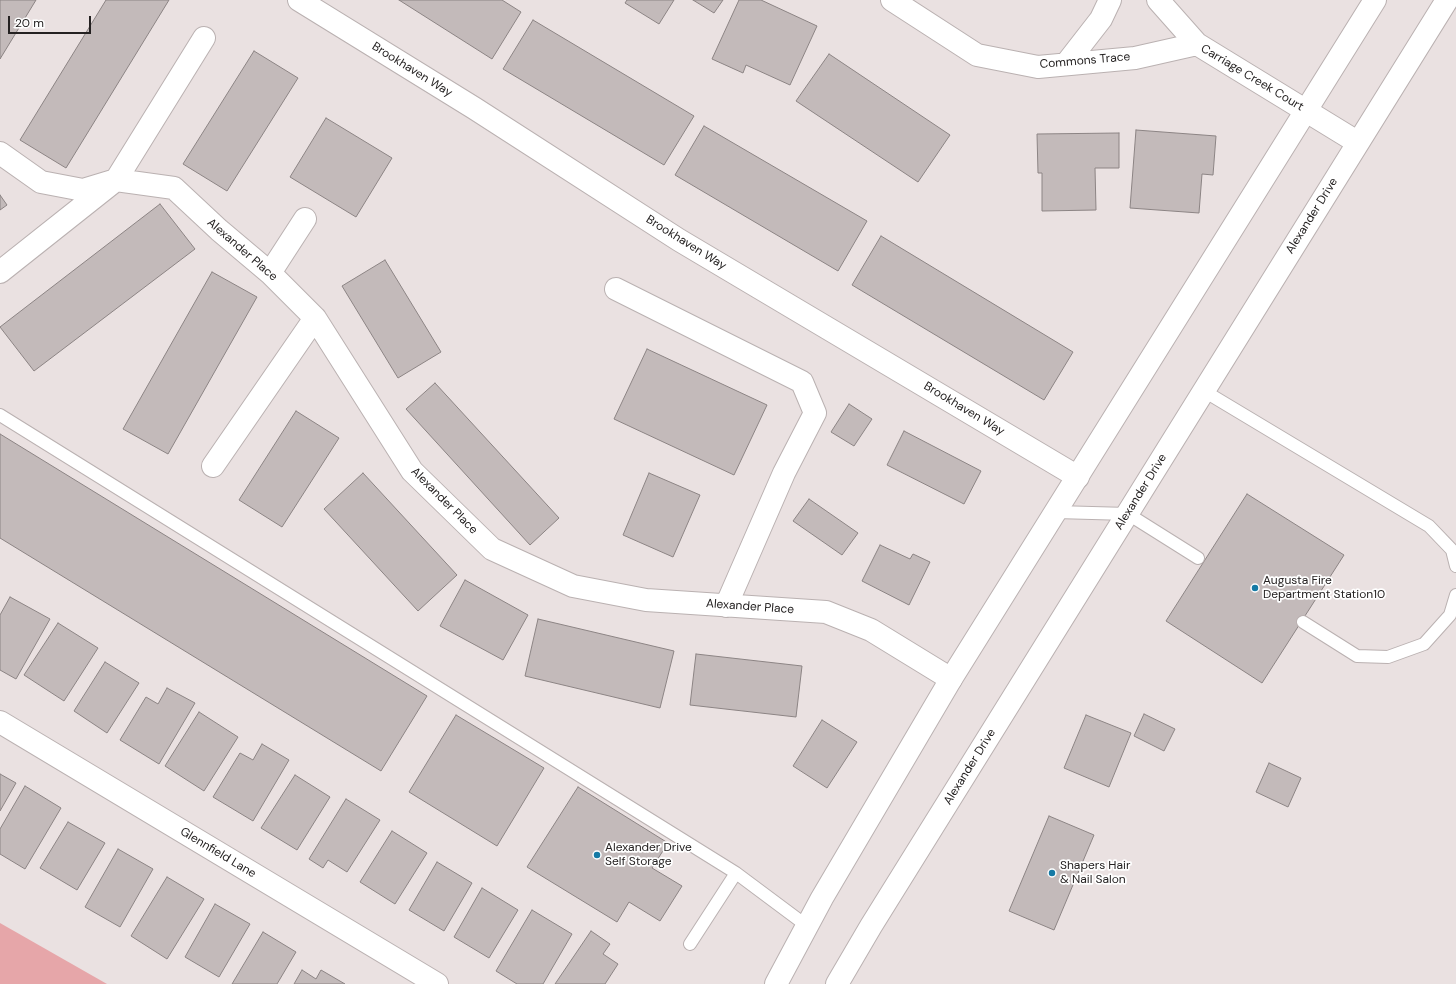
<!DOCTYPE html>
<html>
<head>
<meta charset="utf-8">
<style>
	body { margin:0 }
	#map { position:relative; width:1456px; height:984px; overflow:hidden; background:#eae1e1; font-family:"DM Sans",sans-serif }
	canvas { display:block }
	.scale { position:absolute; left:8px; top:16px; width:83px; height:18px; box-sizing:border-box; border:2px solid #242121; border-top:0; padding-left:5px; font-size:12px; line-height:14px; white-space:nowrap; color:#242121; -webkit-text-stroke:3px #fff; paint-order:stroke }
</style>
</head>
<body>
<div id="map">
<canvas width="1456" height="984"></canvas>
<div class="scale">20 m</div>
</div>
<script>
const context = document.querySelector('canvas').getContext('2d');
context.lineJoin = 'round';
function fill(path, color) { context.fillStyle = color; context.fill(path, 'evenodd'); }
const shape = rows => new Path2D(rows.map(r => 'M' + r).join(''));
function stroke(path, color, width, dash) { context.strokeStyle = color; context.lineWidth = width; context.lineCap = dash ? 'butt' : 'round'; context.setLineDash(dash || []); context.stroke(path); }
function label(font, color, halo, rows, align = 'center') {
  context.font = font + ' "DM Sans",sans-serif'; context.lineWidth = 3.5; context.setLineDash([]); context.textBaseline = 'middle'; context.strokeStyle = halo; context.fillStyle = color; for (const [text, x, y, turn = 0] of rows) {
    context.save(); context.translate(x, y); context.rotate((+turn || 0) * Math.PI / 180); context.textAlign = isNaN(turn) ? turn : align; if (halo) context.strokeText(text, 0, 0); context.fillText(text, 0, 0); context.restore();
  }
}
fill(shape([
	[0,923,107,984,0,984]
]), '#e6a6a9');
const building = shape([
	[0,0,36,0,0,59,0,0],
	[106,0,169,0,66,168,20,140,106,0],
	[399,0,502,0,521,12,492,59,399,0],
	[627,0,674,0,659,24,625,3,627,0],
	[693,0,723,0,714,13,693,0],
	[739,0,761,0,817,26,790,85,746,65,743,73,712,59,739,0],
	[533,20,694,116,664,165,503,69,533,20],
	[254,51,298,78,227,191,183,164,254,51],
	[829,54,950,135,918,182,796,101,829,54],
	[326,118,392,158,356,217,290,177,326,118],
	[704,126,867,221,838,271,675,175,704,126],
	[1136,130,1216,136,1213,175,1202,174,1199,213,1130,208,1136,130],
	[1119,133,1119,168,1095,168,1096,210,1042,211,1042,173,1038,173,1037,134,1119,133],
	[0,195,7,205,0,210,0,195],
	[160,204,195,249,34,371,0,327,160,204],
	[881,236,1073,352,1044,400,852,285,881,236],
	[385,260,441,352,398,378,342,286,385,260],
	[212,272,257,297,168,454,123,429,212,272],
	[647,349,767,405,734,475,614,419,647,349],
	[435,383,559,518,530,545,406,409,435,383],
	[849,404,872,419,854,446,831,432,849,404],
	[296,411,339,438,282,527,239,500,296,411],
	[904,431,981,471,964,504,887,465,904,431],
	[0,434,427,696,381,771,0,538,0,434],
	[363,473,457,575,418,611,324,509,363,473],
	[649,473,700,495,673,557,623,535,649,473],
	[1247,494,1344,555,1262,683,1166,621,1247,494],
	[809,499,858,533,842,555,793,521,809,499],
	[880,545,910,559,913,554,930,562,909,605,862,581,880,545],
	[465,580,528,615,503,660,440,626,465,580],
	[10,597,50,619,16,679,0,670,0,615,10,597],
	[538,619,674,651,660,708,525,676,538,619],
	[58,623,98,648,64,701,24,675,58,623],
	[696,654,802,666,796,717,690,705,696,654],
	[105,662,139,683,107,733,74,711,105,662],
	[167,688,195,703,159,764,120,740,146,697,158,704,167,688],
	[199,712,238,737,204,791,165,766,199,712],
	[1144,714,1175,729,1164,751,1134,736,1144,714],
	[456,715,544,768,497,846,409,792,456,715],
	[1086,715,1131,733,1109,787,1064,768,1086,715],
	[822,720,857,742,827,788,793,766,822,720],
	[262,744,289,760,253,821,213,797,240,753,253,760,262,744],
	[1269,763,1301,778,1288,807,1256,792,1269,763],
	[0,774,16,783,0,811,0,774],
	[295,775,330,797,297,850,261,828,295,775],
	[25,786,61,808,25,869,0,854,0,829,25,786],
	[578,787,668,843,652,868,682,886,660,921,629,902,617,922,527,867,578,787],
	[346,799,380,820,347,872,328,860,323,868,309,859,346,799],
	[1049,816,1094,835,1054,930,1009,911,1049,816],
	[68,822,105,843,77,890,40,868,68,822],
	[392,831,427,853,395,904,360,882,392,831],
	[118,849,153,869,120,927,85,907,118,849],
	[437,862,472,883,444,931,409,910,437,862],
	[167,877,204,899,167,959,131,936,167,877],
	[482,888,518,910,489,958,454,937,482,888],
	[215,904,250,924,219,977,185,957,215,904],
	[532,910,572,934,543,984,517,984,496,971,532,910],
	[591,931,610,944,603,954,618,964,605,984,555,984,591,931],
	[263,932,296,952,277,984,232,984,263,932],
	[302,970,316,979,321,970,345,984,294,984,302,970]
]);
fill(building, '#c3baba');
stroke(building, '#8c8484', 1);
const lane = shape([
	[1204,391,1429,526,1452,550,1456,566],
	[0,415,736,873],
	[1056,512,1128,514,1198,558],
	[1303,622,1357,656,1388,657,1424,644,1450,615,1456,595],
	[690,944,736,873,807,926]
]);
const street = shape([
	[299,0,474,108,679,240,1078,477],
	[892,0,977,55,1038,67,1135,58,1197,44],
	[1158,0,1197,44,1357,142],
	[1066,64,1101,19,1110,0],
	[0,153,41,182,83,190,116,180,174,188,219,230,270,273,315,318,412,471,492,549,573,586,646,600,826,612,871,630,951,679],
	[0,272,116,180,204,38],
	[270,273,305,219],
	[616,289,802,382,815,413,784,473,726,606],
	[213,466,315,318],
	[0,722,437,984]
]);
const secondary = shape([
	[776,984,822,898,951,679,1375,0],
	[837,984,871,926,1447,0]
]);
stroke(lane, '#bab1b1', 14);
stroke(street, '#bab1b1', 24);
stroke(secondary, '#bab1b1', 24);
stroke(lane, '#fff', 12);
stroke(street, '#fff', 22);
stroke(secondary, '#fff', 22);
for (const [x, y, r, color] of [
	[1255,588,4,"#157aa5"],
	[597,855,4,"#157aa5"],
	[1052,873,4,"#157aa5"]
]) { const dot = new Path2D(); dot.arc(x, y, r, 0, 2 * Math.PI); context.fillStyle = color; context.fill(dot); stroke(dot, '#fff', 1.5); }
label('12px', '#242121', '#fff', [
	["Commons Trace",1085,61,-5],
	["Brookhaven Way",412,70,32],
	["Carriage Creek Court",1252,78,31],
	["Alexander Drive",1312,216,-58],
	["Brookhaven Way",686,243,32],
	["Alexander Place",242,250,41],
	["Brookhaven Way",964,409,31],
	["Alexander Drive",1141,492,-58],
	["Alexander Place",444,501,45],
	["Alexander Place",750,607,4],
	["Alexander Drive",970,767,-58],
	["Glennfield Lane",218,853,31]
]);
label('12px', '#242121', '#fff', [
	["Augusta Fire",1263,581],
	["Department Station10",1263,595],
	["Alexander Drive",605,848],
	["Self Storage",605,862],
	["Shapers Hair",1060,866],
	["& Nail Salon",1060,880]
], 'left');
</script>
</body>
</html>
